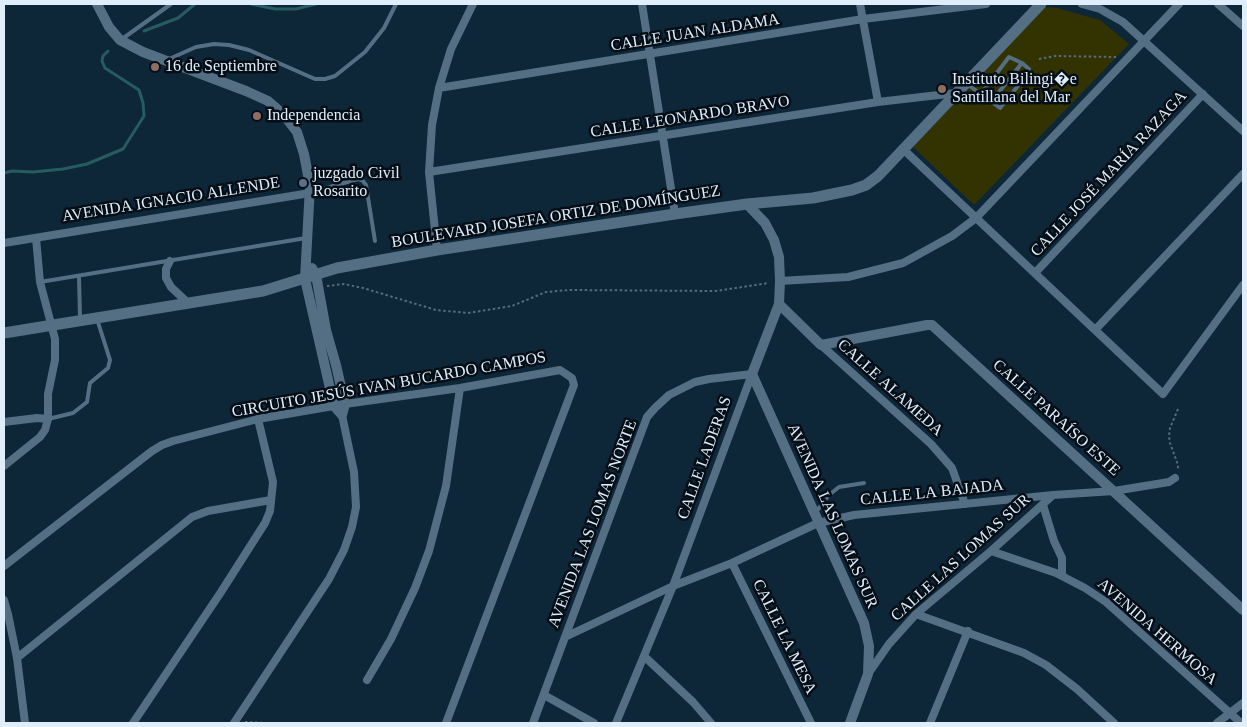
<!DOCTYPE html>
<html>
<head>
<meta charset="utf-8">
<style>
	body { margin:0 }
	#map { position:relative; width:1247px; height:727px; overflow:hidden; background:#0d2638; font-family:"Times New Roman",serif }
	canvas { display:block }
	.frame { position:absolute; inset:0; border:5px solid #dfeefa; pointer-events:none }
</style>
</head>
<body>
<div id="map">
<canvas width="1247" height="727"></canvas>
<div class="frame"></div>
</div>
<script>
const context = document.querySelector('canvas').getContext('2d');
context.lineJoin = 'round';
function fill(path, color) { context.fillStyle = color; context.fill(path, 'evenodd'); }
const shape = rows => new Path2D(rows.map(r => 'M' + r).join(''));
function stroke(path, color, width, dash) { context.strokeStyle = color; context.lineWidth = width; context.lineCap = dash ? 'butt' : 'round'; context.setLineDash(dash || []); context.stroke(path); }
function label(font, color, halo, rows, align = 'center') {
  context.font = font + ' "Times New Roman",serif'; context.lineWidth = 5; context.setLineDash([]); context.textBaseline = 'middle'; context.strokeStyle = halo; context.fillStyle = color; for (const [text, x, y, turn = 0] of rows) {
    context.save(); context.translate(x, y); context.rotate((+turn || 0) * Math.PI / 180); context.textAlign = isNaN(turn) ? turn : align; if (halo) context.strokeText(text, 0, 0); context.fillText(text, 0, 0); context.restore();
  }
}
fill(shape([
	[1045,7,1057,8,1100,20,1129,44,974,205,913,147]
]), '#323300');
stroke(shape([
	[251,4,275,9,296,9,316,4],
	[144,31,178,18,195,4],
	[4,173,12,171,33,172,63,169,87,164,123,149,144,116,143,103,139,90,105,68,102,61,103,56,108,51]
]), '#265c61', 3);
stroke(shape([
	[1039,59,1055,56,1116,57],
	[327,286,344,284,363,288,436,310,468,313,512,306,546,292,569,290,716,291,769,283],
	[1178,409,1170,428,1169,436,1170,443,1178,465,1178,470],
	[245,722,266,723]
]), '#566c7c', 2, [2.5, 2.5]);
stroke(shape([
	[122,39,171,4],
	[169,59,196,47,214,44,229,45,249,50,315,79,325,79,335,76,365,52,384,28,396,4],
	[967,84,1000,108,1026,76,1029,69,1022,63,1009,57,981,94],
	[991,102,1022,63],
	[312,192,358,179,363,181,366,185,375,241],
	[79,276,80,319],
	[40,282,306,238],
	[48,419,73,413,87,402,90,383,108,368,110,360,97,319],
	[816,512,829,495,839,487,864,483]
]), '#546f84', 4);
stroke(shape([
	[642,4,675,214],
	[860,4,878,102],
	[1082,4,1100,9,1123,22,1243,131],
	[1218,4,1243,26],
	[439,88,863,19,986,4],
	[904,150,1163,394,1243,285],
	[429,172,878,102,956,93],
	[4,243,310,193],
	[437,250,429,172,432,125,439,88,451,49,473,4],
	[170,261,166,269,166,278,171,287,189,304],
	[1035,273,1203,94],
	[780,281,848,277,903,263,952,236,976,218,1179,4],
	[1095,330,1243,174],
	[821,345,931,444,952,468,965,504],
	[4,422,37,418,48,419],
	[4,466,40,437,45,430,48,419,48,394,55,360,55,339,40,282,36,238],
	[1043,505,1054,541,1062,558,1062,576],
	[991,551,1056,573,1085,588,1106,602,1241,723],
	[732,563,811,723],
	[4,566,152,451,162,445,173,441,258,419,345,404,460,388,560,370,572,378,574,385,446,723],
	[4,600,8,614,17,658,25,723],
	[916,614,1024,653,1046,665,1077,689,1114,723],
	[565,637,673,586,732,563,818,523,854,515,1053,495,1114,491,1169,482,1175,478],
	[645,657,693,702,711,723],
	[17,658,192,517,208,511,271,500],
	[868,674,889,644,916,614,991,551,1053,495],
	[367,680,391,639,415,588,429,551,446,486,460,388],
	[544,695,594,723],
	[133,723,221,592,265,523,270,511,273,482,258,419],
	[234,723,329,579,344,550,352,527,356,507,354,472,342,415],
	[533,723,647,417,655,408,669,395,695,382,709,379,752,374,673,586,616,723],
	[930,723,968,631],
	[1217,723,1243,703]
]), '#546f84', 8);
stroke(shape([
	[97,4,109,27,120,40,143,52,246,91,268,101,283,114,297,132,304,154,310,186,305,279,334,406,342,415],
	[747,204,765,223,774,240,779,257,780,281,779,304,752,374,864,623,869,646,868,674,850,723],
	[312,268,316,275,326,330,336,365,345,404,342,415],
	[779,304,821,345,927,325,932,325,1243,610]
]), '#546f84', 10);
stroke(shape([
	[4,333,263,291,337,268,437,250,675,214,747,204,813,198,852,190,866,185,878,176,1041,4]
]), '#546f84', 11);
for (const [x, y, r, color] of [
	[155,67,5,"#8d6e63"],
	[942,89,5,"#8d6e63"],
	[257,116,5,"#8d6e63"],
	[303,183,5,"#5c6f8a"]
]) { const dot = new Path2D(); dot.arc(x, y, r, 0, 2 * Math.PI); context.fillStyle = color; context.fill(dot); stroke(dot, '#050e16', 2); }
label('16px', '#dfeefa', '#050e16', [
	["CALLE JUAN ALDAMA",695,33,-9],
	["CALLE LEONARDO BRAVO",690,117,-9],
	["CALLE JOSÉ MARÍA RAZAGA",1109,174,-47],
	["AVENIDA IGNACIO ALLENDE",171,200,-9],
	["BOULEVARD JOSEFA ORTIZ DE DOMÍNGUEZ",556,217,-9],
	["CIRCUITO JESÚS IVAN BUCARDO CAMPOS",389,385,-10],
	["CALLE ALAMEDA",890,388,42],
	["CALLE PARAÍSO ESTE",1056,418,42],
	["CALLE LADERAS",705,458,-70],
	["CALLE LA BAJADA",932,493,-6],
	["AVENIDA LAS LOMAS SUR",832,516,66],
	["AVENIDA LAS LOMAS NORTE",593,524,-69],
	["CALLE LAS LOMAS SUR",961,558,-42],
	["AVENIDA HERMOSA",1157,632,41],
	["CALLE LA MESA",784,637,64]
]);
label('16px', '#dfeefa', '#050e16', [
	["16 de Septiembre",165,67],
	["Instituto Bilingi�e",952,80],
	["Santillana del Mar",952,98],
	["Independencia",267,116],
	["juzgado Civil",313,174],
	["Rosarito",313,192]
], 'left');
</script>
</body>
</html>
